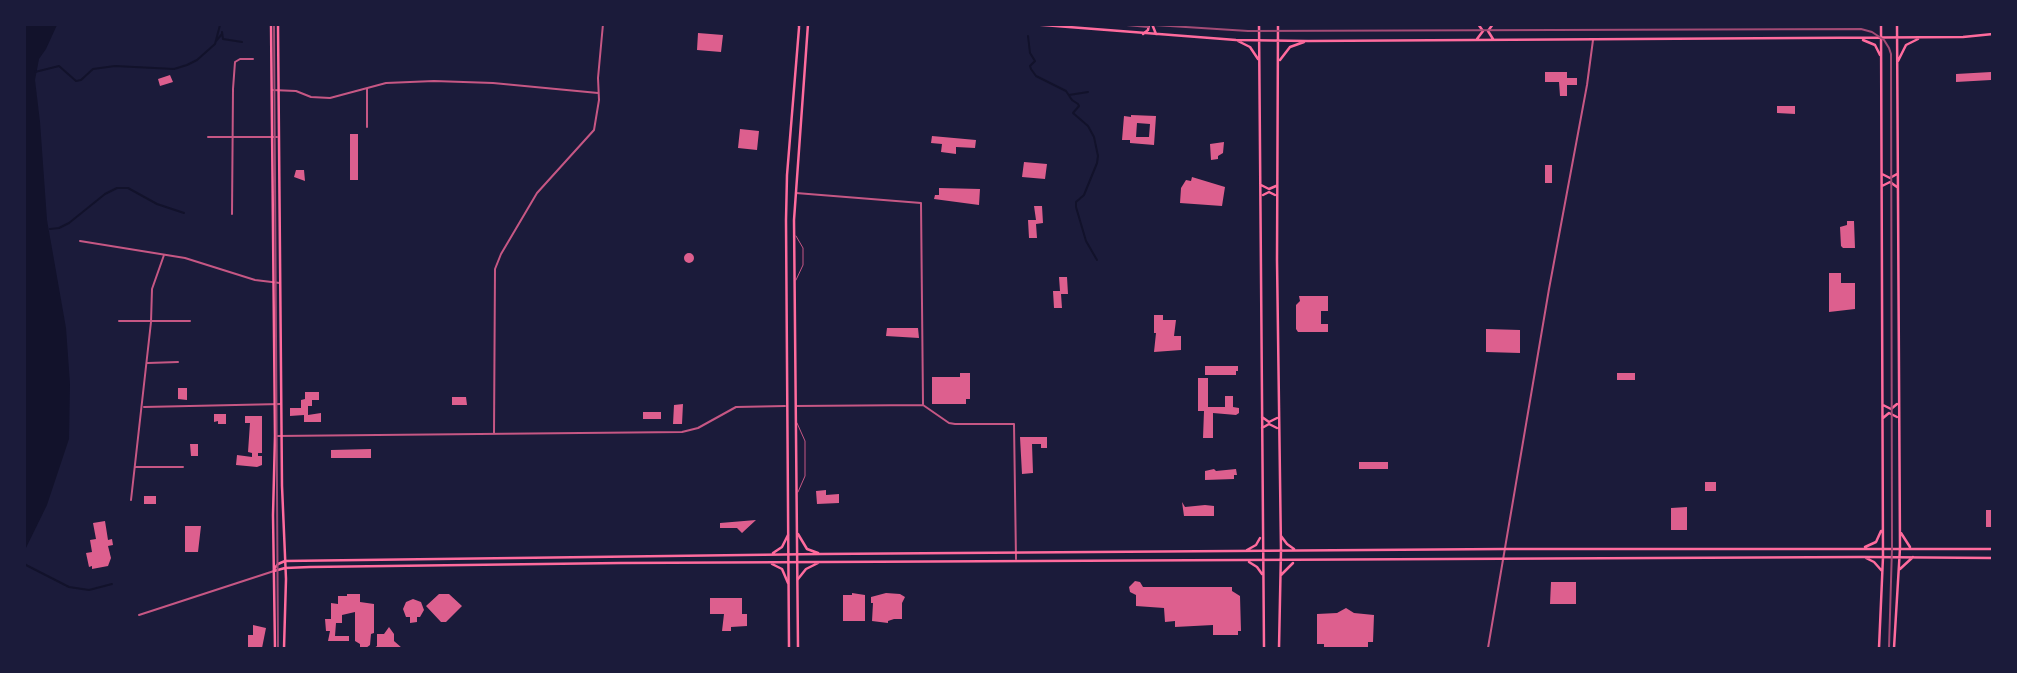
<!DOCTYPE html>
<html>
<head>
<meta charset="utf-8">
<style>
	body { margin:0 }
	#map { position:relative; width:2017px; height:673px; overflow:hidden; background:#1b1b3a; font-family:"PT Serif",serif }
	canvas { display:block }
	.frame { position:absolute; inset:0; border:26px solid #1b1b3a; pointer-events:none }
</style>
</head>
<body>
<div id="map">
<canvas width="2017" height="673"></canvas>
<div class="frame"></div>
</div>
<script>
const context = document.querySelector('canvas').getContext('2d');
context.lineJoin = 'round';
function fill(path, color) { context.fillStyle = color; context.fill(path, 'evenodd'); }
const shape = rows => new Path2D(rows.map(r => 'M' + r).join(''));
function stroke(path, color, width, dash) { context.strokeStyle = color; context.lineWidth = width; context.lineCap = dash ? 'butt' : 'round'; context.setLineDash(dash || []); context.stroke(path); }
fill(shape([
	[25,24,57,25,46,49,39,59,35,80,40,122,47,220,66,328,70,384,69,439,47,505,25,550]
]), '#12122b');
stroke(shape([
	[222,32,223,39,242,42],
	[1028,36,1030,53,1035,61,1030,66,1031,69,1036,76,1066,91,1072,100,1078,104,1079,106,1073,113,1088,126,1094,137,1098,156,1097,163,1084,195,1076,202,1076,207,1086,241,1097,260],
	[216,41,222,34],
	[35,72,59,66,76,81,81,80,93,69,115,66,174,69,187,65,197,60,215,44,220,25],
	[1069,95,1088,92],
	[50,229,59,228,69,223,105,194,117,188,128,188,157,204,184,213],
	[24,564,69,587,89,590,112,584]
]), '#12122b', 2);
fill(shape([
	[698,33,723,35,721,52,697,50],
	[1545,72,1567,72,1567,78,1577,78,1577,85,1567,85,1567,96,1560,96,1559,82,1545,82],
	[1991,72,1991,80,1956,82,1956,74],
	[170,75,173,82,160,86,158,79],
	[1777,106,1795,106,1795,114,1777,113],
	[1131,115,1156,116,1154,145,1130,143,1130,140,1122,140,1124,116,1131,117],
	[1137,123,1150,124,1149,137,1136,137],
	[740,129,759,131,757,150,738,148],
	[350,134,358,134,358,180,350,180],
	[932,136,976,140,975,148,956,147,956,154,941,152,942,144,931,143],
	[1224,142,1223,153,1218,156,1218,159,1211,160,1210,144],
	[1024,162,1047,164,1045,179,1022,177],
	[1545,165,1552,165,1552,183,1545,183],
	[296,170,304,170,305,181,294,177],
	[1192,177,1225,187,1222,206,1180,203,1181,188,1186,180,1191,181],
	[939,188,980,189,979,205,934,199,935,195,939,195],
	[1034,206,1042,206,1043,223,1036,224,1037,238,1029,238,1028,220,1036,220],
	[1847,221,1854,221,1855,248,1843,248,1841,246,1840,227,1847,225],
	'684 258a5 5 0 1 1 10 0a5 5 0 1 1-10 0Z',
	[1829,273,1841,273,1841,283,1855,283,1855,309,1829,312],
	[1059,277,1067,277,1068,294,1061,294,1062,308,1054,308,1053,291,1060,291],
	[1299,296,1328,296,1328,311,1321,311,1321,324,1328,324,1328,332,1298,332,1296,329,1296,305,1300,301],
	[1154,315,1163,315,1163,320,1176,320,1174,336,1181,336,1181,350,1154,352,1156,333,1154,333],
	[887,328,918,328,919,338,886,336],
	[1486,329,1520,330,1520,353,1486,352],
	[1205,366,1238,366,1238,371,1236,371,1236,375,1205,375],
	[960,373,970,373,970,399,966,399,966,404,932,404,932,377,960,377],
	[1617,373,1635,373,1635,380,1617,380],
	[1198,378,1208,378,1208,407,1225,407,1225,396,1233,396,1233,407,1239,408,1239,413,1236,415,1213,413,1213,438,1203,438,1204,411,1198,411],
	[178,388,187,388,187,400,178,399],
	[305,392,319,392,319,400,312,400,312,406,308,406,308,415,321,413,321,422,304,422,304,415,290,416,290,408,301,408,301,400,305,399],
	[452,397,466,397,467,405,452,405],
	[683,404,682,424,673,424,674,405],
	[643,412,661,412,661,419,643,419],
	[214,414,226,414,226,424,218,424,218,421,214,422],
	[245,416,262,416,262,453,258,453,258,456,262,456,262,465,257,467,236,465,237,455,252,457,252,453,248,452,250,423,245,423],
	[1020,437,1047,437,1047,448,1041,448,1041,444,1032,444,1033,473,1022,474],
	[190,444,198,444,198,456,191,456],
	[371,449,371,458,331,458,331,450],
	[1359,462,1388,462,1388,469,1359,469],
	[1214,469,1216,471,1236,469,1237,475,1234,475,1234,479,1205,480,1205,471],
	[1705,482,1716,482,1716,491,1705,491],
	[826,490,826,495,839,494,839,503,817,504,816,491],
	[144,496,156,496,156,504,144,504],
	[1182,502,1185,507,1205,505,1214,506,1214,516,1184,516],
	[1687,507,1687,530,1671,530,1671,508],
	[1986,510,1992,510,1992,527,1986,527],
	[756,520,742,533,737,528,720,528,720,523],
	[105,521,108,540,112,539,113,545,108,546,111,558,108,566,92,569,92,566,89,567,86,553,92,552,90,540,96,539,93,523],
	[185,526,201,526,198,552,185,552],
	[1135,581,1140,582,1143,587,1232,587,1232,591,1240,596,1241,631,1238,631,1238,635,1213,635,1213,625,1175,627,1175,621,1165,622,1164,608,1136,606,1136,595,1130,592,1129,587],
	[1551,582,1576,582,1576,604,1550,604],
	[852,593,865,595,865,621,843,621,843,595,852,595],
	[886,593,900,594,905,597,902,603,902,619,894,619,888,621,888,623,872,621,873,603,871,603,871,597],
	[347,594,360,594,360,602,374,604,374,633,371,634,370,645,366,648,360,648,360,644,355,641,355,612,342,615,342,623,336,623,335,636,349,636,349,641,328,641,330,631,326,631,325,619,331,619,331,603,338,604,338,596,347,596],
	[439,594,449,594,462,606,446,622,441,622,426,606],
	[710,598,742,598,742,614,747,614,747,626,731,627,731,631,722,631,724,614,710,614],
	[413,599,421,602,424,610,420,617,417,617,417,622,410,623,410,617,406,617,403,609,406,602],
	[1346,608,1354,613,1374,615,1373,642,1368,642,1368,647,1324,647,1324,644,1317,644,1317,614,1337,613],
	[253,625,266,628,262,648,248,648,248,635,253,635],
	[389,627,394,634,394,641,402,648,374,648,377,646,377,634,384,634]
]), '#dd5f8e');
stroke(shape([
	[796,280,803,265,803,248,796,236],
	[797,423,805,441,805,476,798,492]
]), '#c65784', 1);
stroke(shape([
	[272,90,296,91,311,97,330,98,386,83,434,81,493,83,598,93],
	[367,127,367,89],
	[208,137,277,137],
	[796,193,921,203,923,404],
	[232,214,233,89,235,62,240,59,253,59],
	[80,241,185,258,255,280,280,283],
	[119,321,190,321],
	[148,363,178,362],
	[796,406,923,405,949,423,955,424,1014,424,1016,559],
	[144,407,281,404],
	[494,434,495,269,501,254,537,193,594,130,599,100,598,78,603,24],
	[276,436,682,432,698,428,736,407,785,406],
	[135,467,183,467],
	[131,500,151,322,152,289,164,255],
	[139,615,274,571],
	[1488,648,1549,289,1587,85,1593,40]
]), '#c65784', 2);
stroke(shape([
	[789,648,786,220,787,175,799,28],
	[798,648,794,220,808,24]
]), '#ff6b9d', 2.5);
stroke(shape([
	[271,24,275,436,273,515,275,648],
	[278,24,282,486,286,579,284,648],
	[799,24,799,27],
	[1030,24,1236,40,1308,41,1963,37,1993,34],
	[1152,24,1156,34],
	[1254,24,1266,24],
	[1259,24,1264,648],
	[1278,24,1277,260,1281,550,1279,648],
	[1493,24,1488,31,1493,39],
	[808,25,808,24],
	[1143,34,1148,30,1149,24],
	[1477,39,1483,31,1478,24],
	[1863,40,1875,45,1880,55],
	[1238,41,1250,47,1258,59],
	[1280,60,1290,47,1304,42],
	[1898,61,1906,45,1918,39],
	[1882,174,1890,178,1897,174],
	[1261,185,1269,189,1276,186],
	[1882,186,1890,182,1897,187],
	[1263,195,1269,192,1275,195],
	[1883,405,1891,409,1897,404],
	[1262,417,1269,422,1277,418],
	[1883,418,1889,413,1897,417],
	[1262,428,1269,424,1277,428],
	[1901,533,1910,547],
	[798,534,807,549,818,553],
	[1281,536,1287,544,1294,549],
	[1865,547,1876,542,1881,531],
	[1247,550,1256,545,1260,538],
	[773,553,782,547,788,535],
	[1866,558,1874,562,1882,571],
	[1249,562,1257,567,1262,574],
	[772,564,782,569,788,583],
	[274,569,278,564,285,561,821,554,1504,549,1993,549],
	[1900,569,1913,557],
	[274,571,285,568,310,567,620,563,1863,557,1993,558],
	[1281,575,1293,563],
	[798,579,806,569,818,563],
	[1879,648,1883,557,1881,24],
	[1894,648,1900,548,1897,24]
]), '#ff6b9d', 2.5);
stroke(shape([
	[274,24,278,648],
	[1116,24,1148,27],
	[1139,24,1248,31,1861,29,1872,32,1884,40,1889,48,1891,54,1892,548,1889,648]
]), '#a44b75', 2);
</script>
</body>
</html>
